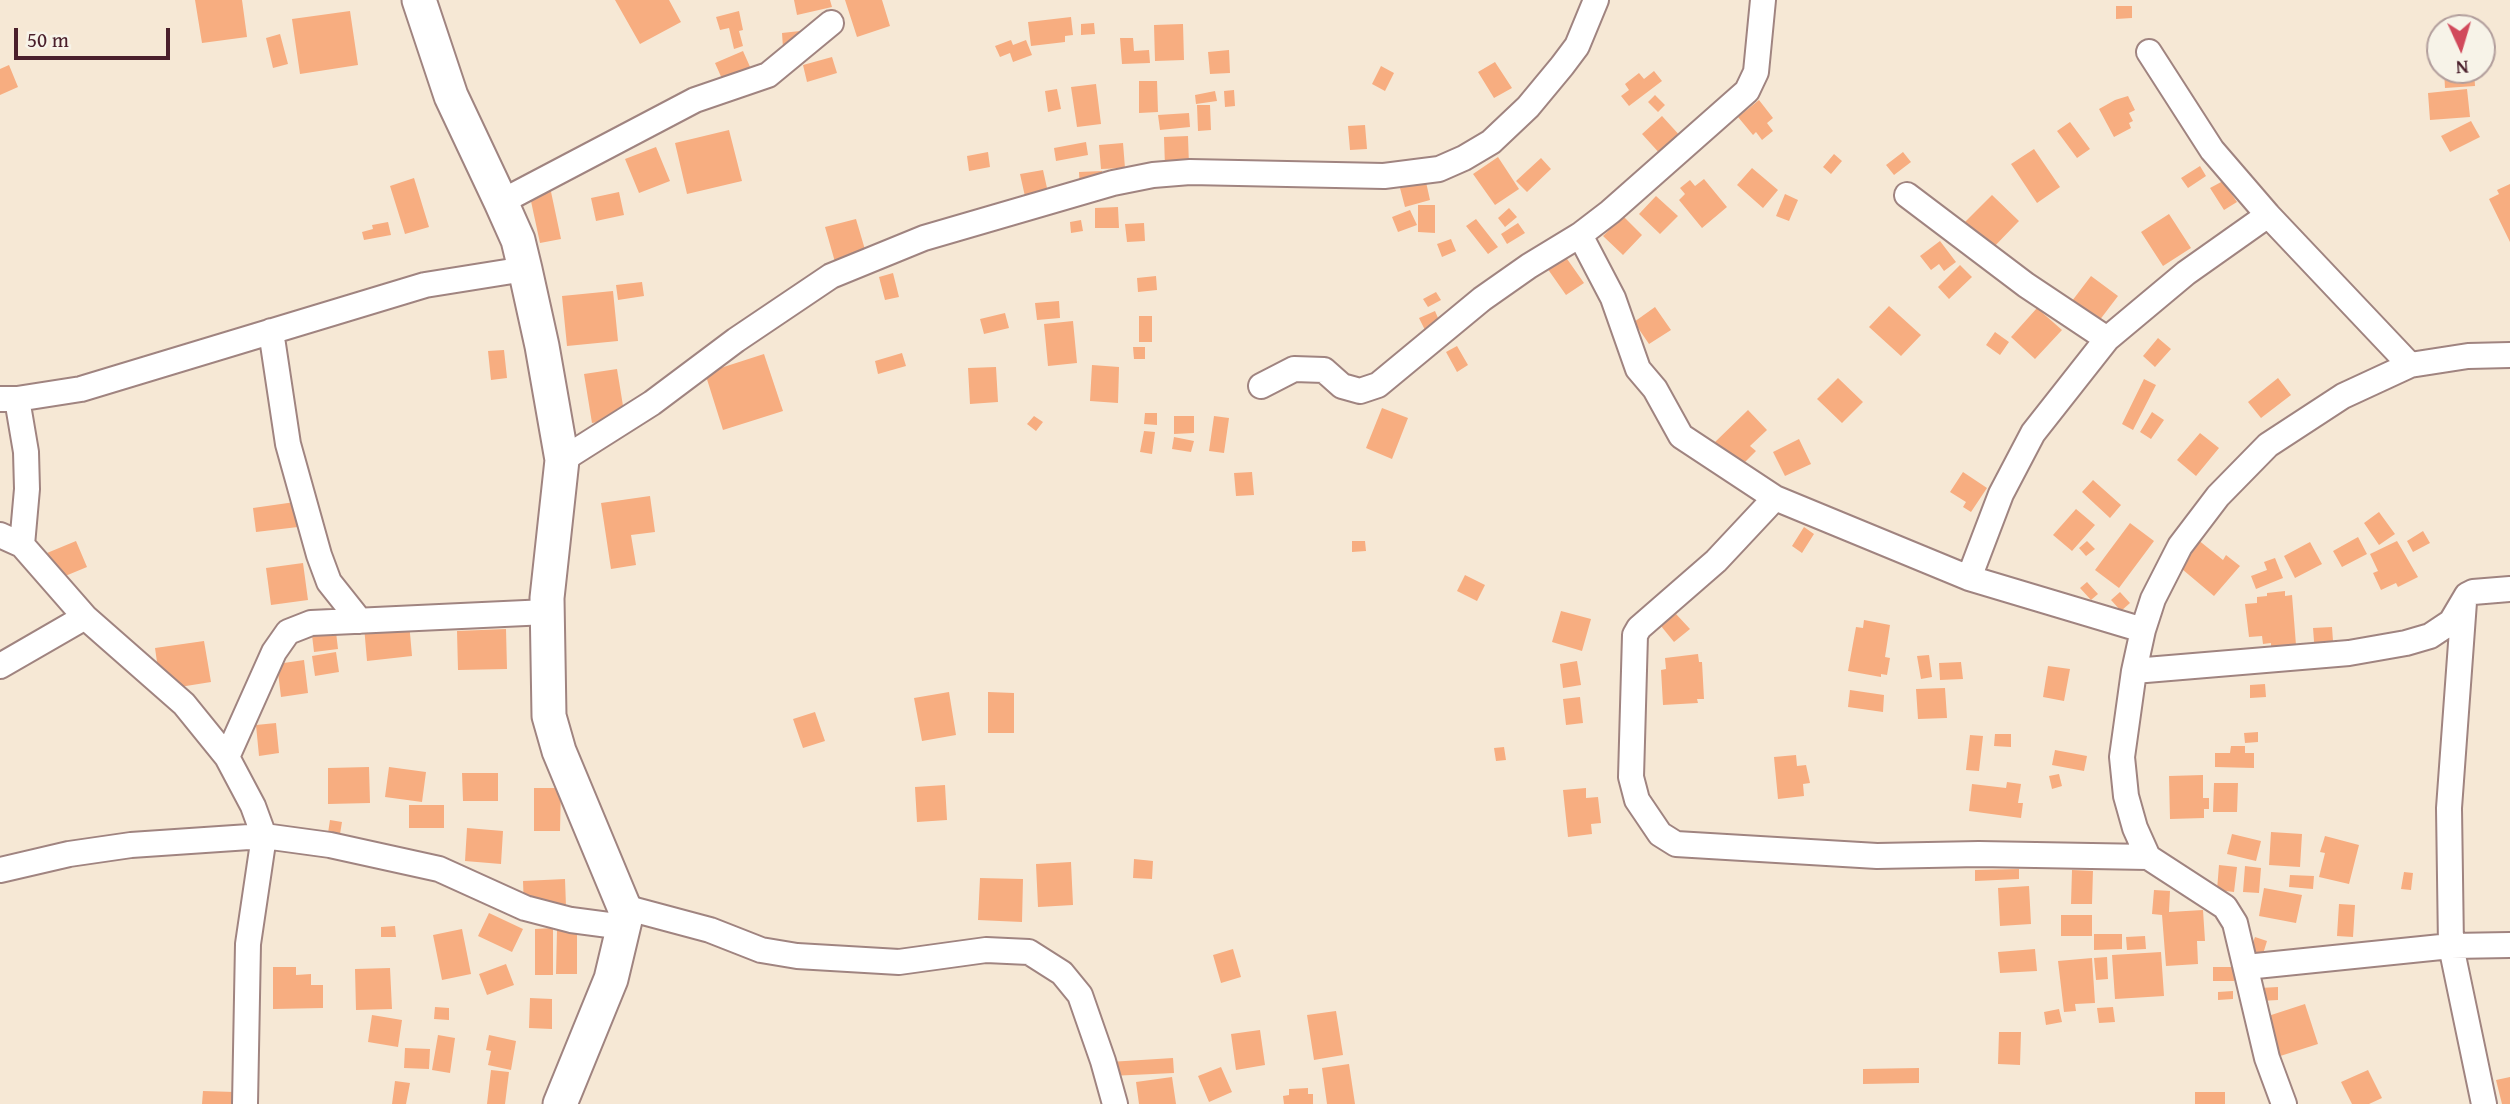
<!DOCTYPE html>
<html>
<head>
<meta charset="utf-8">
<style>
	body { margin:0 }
	#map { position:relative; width:2510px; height:1104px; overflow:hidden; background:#f6e8d5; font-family:"Gentium Book Plus",serif }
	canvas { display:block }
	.north { position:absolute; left:2426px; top:14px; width:70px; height:70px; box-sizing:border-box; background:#f7f3e8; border:2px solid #b29e9c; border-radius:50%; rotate:176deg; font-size:19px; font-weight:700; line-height:28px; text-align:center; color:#4a1f2b }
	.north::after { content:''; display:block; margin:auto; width:24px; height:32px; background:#d1495b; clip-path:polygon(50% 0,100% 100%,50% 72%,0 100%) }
	.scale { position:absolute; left:14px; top:28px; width:156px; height:32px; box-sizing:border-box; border:4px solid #4a1f2b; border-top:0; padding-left:9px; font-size:21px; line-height:24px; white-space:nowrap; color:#4a1f2b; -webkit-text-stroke:5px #f7f3e8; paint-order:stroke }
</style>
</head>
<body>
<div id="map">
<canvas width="2510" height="1104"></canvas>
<div class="north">N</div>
<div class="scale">50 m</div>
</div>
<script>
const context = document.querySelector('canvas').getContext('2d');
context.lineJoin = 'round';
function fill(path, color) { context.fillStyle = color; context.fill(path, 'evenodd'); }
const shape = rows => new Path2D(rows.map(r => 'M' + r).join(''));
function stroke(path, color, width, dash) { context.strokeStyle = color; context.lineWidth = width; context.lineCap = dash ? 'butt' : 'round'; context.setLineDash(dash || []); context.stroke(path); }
fill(shape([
	[195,0,242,0,247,37,202,43],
	[615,0,669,0,681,22,640,44],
	[794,0,830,0,832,7,797,15],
	[845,0,882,0,890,26,857,37],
	[2116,6,2132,6,2132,18,2116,19],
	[350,11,358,65,300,74,292,19],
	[739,11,743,30,739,31,743,46,734,49,729,28,720,30,716,17],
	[1071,17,1073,35,1065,36,1065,42,1031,46,1028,22],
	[1094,23,1095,34,1081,35,1081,24],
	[1183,24,1184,60,1155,61,1154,25],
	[800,31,801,46,783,48,782,33],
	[280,34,288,64,273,68,266,38],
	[1120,38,1133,38,1134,51,1149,50,1150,63,1122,64],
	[1011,40,1013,45,1026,40,1032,55,1013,62,1010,53,1000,57,995,46],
	[1229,50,1230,73,1210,74,1208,52],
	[743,51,755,78,727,90,715,63],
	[832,57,837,73,807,82,803,65],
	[1495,62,1512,88,1494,98,1478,72],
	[9,65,18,87,0,95,0,69],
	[1381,66,1394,73,1385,91,1372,84],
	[2444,70,2474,70,2475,86,2445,88],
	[1654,71,1662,81,1629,106,1621,96,1629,90,1625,84,1639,73,1644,79],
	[1139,81,1157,81,1158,112,1139,113],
	[1096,84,1101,124,1077,127,1071,87],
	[1057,89,1061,109,1048,112,1045,91],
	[2467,89,2470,117,2430,120,2428,93],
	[1234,90,1235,106,1225,107,1224,91],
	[1215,91,1217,101,1196,104,1195,95],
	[1655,95,1665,105,1658,112,1648,102],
	[2128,96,2135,110,2129,113,2133,121,2129,123,2131,128,2114,137,2099,109,2115,100],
	[1759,100,1773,118,1767,123,1773,131,1762,140,1756,132,1753,135,1738,117],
	[1197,105,1210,105,1211,130,1198,131],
	[1189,113,1190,127,1160,130,1158,115],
	[1662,116,1682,138,1662,156,1642,134],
	[2471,121,2480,137,2450,152,2441,136],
	[2070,122,2090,149,2077,158,2057,131],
	[1365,125,1367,149,1350,150,1348,126],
	[729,130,742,181,687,194,675,143],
	[1188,136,1189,166,1165,167,1164,137],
	[1086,142,1088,155,1056,161,1054,148],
	[1123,143,1125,168,1101,169,1099,145],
	[656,147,670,181,639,193,625,159],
	[2034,149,2060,187,2037,203,2011,164],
	[988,152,990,167,969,171,967,156],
	[1903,152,1911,162,1894,175,1886,165],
	[1834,154,1842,161,1831,174,1823,167],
	[1498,157,1519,189,1495,205,1473,174],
	[1541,158,1551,169,1527,192,1516,181],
	[2200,166,2206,176,2188,188,2181,178],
	[1752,168,1778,190,1763,208,1737,185],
	[1043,170,1049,197,1026,201,1020,174],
	[1102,171,1103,189,1080,190,1079,172],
	[414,178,429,227,405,234,390,186],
	[1704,179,1727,207,1702,228,1679,200,1685,194,1680,188,1690,180,1695,186],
	[2223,181,2237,202,2224,210,2210,188],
	[1426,182,1430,200,1405,207,1400,188],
	[2510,184,2510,242,2489,199,2499,194,2497,190],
	[550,187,561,239,540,243,529,192],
	[619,192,624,215,596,221,591,198],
	[1785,194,1798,200,1789,221,1776,216],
	[1992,195,2019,221,1988,253,1961,226],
	[1656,196,1678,216,1660,234,1639,214],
	[1418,205,1435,205,1435,233,1418,232],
	[1118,207,1119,228,1095,228,1095,208],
	[1509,208,1517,217,1505,227,1498,218],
	[1410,210,1417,225,1398,232,1392,217],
	[2169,214,2191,248,2163,266,2141,232],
	[1623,216,1642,235,1623,255,1603,236],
	[856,219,866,253,835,262,825,227],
	[1476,219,1498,247,1488,254,1466,226],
	[1081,220,1083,231,1071,233,1070,222],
	[388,222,391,235,364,240,362,232,373,229,372,225],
	[1144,223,1145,241,1127,242,1125,224],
	[1518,223,1525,233,1507,244,1501,234],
	[1451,239,1456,251,1442,257,1437,244],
	[1940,241,1956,262,1944,271,1939,264,1931,270,1920,256],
	[1565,256,1584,283,1566,295,1547,268],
	[1960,265,1972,277,1949,299,1938,287],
	[893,273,899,297,885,300,879,277],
	[1156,276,1157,290,1138,292,1137,278],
	[2091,276,2118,296,2099,321,2072,301],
	[642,282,644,296,618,300,616,285],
	[613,291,618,341,567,346,562,296],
	[1436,292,1441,300,1428,307,1423,299],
	[1059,301,1060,318,1037,320,1035,303],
	[1889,306,1921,335,1901,356,1869,327],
	[1655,307,1671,330,1649,344,1634,322],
	[2037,308,2062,330,2035,359,2011,337],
	[1435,311,1441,325,1426,332,1419,318],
	[1005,313,1009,328,984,334,980,319],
	[1139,316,1152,316,1152,342,1139,342],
	[1073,321,1077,363,1048,366,1044,324],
	[1995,332,2009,342,2000,355,1986,345],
	[2158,338,2171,349,2155,367,2143,356],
	[1457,346,1468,365,1457,372,1446,352],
	[1133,347,1145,347,1145,359,1134,359],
	[504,350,507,378,491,380,488,351],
	[902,353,906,366,878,374,875,361],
	[764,354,783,411,723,430,705,373],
	[1092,365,1119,367,1118,403,1090,401],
	[996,367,998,402,970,404,968,368],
	[617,369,625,418,592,423,584,374],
	[1838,378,1863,402,1842,423,1817,399],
	[2278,378,2291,395,2261,418,2248,402],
	[2144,379,2156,385,2133,430,2122,424],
	[1382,408,1408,418,1392,459,1366,448],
	[1748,410,1767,430,1750,446,1756,451,1743,464,1738,459,1732,464,1713,444],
	[2152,412,2164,420,2151,439,2140,432],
	[1145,413,1157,413,1157,425,1144,424],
	[1034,416,1043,422,1036,431,1027,424],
	[1174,416,1194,416,1194,433,1174,434],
	[1214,416,1229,418,1224,453,1209,451],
	[1144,431,1155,432,1152,454,1140,452],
	[2200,433,2219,448,2196,476,2177,460],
	[1174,437,1194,441,1191,452,1172,449],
	[1799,439,1811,464,1785,476,1773,452],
	[1252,472,1254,495,1236,496,1234,473],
	[1963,472,1987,488,1971,512,1963,507,1966,502,1950,492],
	[2093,480,2121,505,2110,518,2082,492],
	[650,496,655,532,631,535,636,565,611,569,601,503],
	[295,502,298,527,256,532,253,508],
	[2076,509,2095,525,2072,551,2053,535],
	[2379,512,2395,534,2379,545,2364,523],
	[2130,523,2154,541,2119,588,2095,570],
	[1804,527,1814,534,1802,553,1792,546],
	[2423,531,2430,543,2413,552,2407,541],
	[2358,537,2367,554,2342,567,2333,551],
	[2197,539,2223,560,2226,555,2240,566,2214,596,2176,564],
	[76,541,87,567,58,579,47,553],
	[1352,541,1365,541,1366,551,1352,552],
	[2087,541,2095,549,2086,556,2079,548],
	[2397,541,2418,577,2398,587,2396,583,2381,590,2373,573,2378,571,2370,554],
	[2310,542,2322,564,2295,578,2284,556],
	[2275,558,2283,578,2256,589,2251,576,2267,570,2264,562],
	[303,563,308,600,271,605,266,568],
	[1465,575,1485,585,1477,601,1457,591],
	[2087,582,2098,594,2091,600,2080,588],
	[2285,591,2285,596,2292,595,2296,645,2271,647,2271,643,2263,644,2262,636,2249,637,2245,604,2257,603,2257,597,2267,596,2267,593],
	[2120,592,2130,603,2121,611,2111,600],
	[1561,611,1591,619,1582,651,1552,642],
	[1676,614,1690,629,1674,642,1661,626],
	[1864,620,1890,625,1885,657,1890,658,1887,675,1881,674,1881,677,1848,671,1856,627,1863,628],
	[409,622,412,656,367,661,364,626],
	[2332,627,2333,641,2328,641,2329,653,2315,654,2313,628],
	[506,629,507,669,458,670,457,631],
	[336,632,338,649,314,652,312,635],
	[204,641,211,682,161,690,155,648],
	[336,652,339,672,315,676,312,656],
	[1698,654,1699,662,1702,662,1704,699,1697,699,1698,703,1663,705,1661,670,1666,669,1665,658],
	[1929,655,1932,677,1921,679,1917,656],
	[304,660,308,693,281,697,277,664],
	[1577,661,1581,685,1563,688,1560,664],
	[1961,662,1963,679,1940,680,1939,663],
	[2048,666,2070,669,2064,701,2043,697],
	[2265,684,2266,697,2250,698,2250,685],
	[1945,688,1947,718,1918,719,1916,689],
	[1850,690,1884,695,1883,712,1848,707],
	[949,692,956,735,922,741,914,698],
	[988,692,1014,693,1014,733,988,733],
	[1580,697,1583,723,1566,725,1563,699],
	[815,712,825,741,803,748,793,719],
	[276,723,279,753,259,756,256,725],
	[2258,732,2258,742,2245,743,2244,733],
	[1995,734,2011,734,2011,747,1994,746],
	[1970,735,1983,736,1979,771,1966,770],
	[2231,746,2245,746,2245,753,2254,753,2254,768,2215,767,2215,753,2230,753],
	[1504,747,1506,760,1496,761,1494,748],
	[2055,750,2087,756,2084,771,2052,765],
	[1796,755,1797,766,1806,765,1810,783,1803,784,1804,796,1778,799,1774,757],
	[369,767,370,803,328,804,328,768],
	[389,767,426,772,422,802,385,797],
	[462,773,498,773,498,801,463,801],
	[2059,774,2062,786,2052,789,2049,776],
	[2203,775,2203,798,2209,798,2209,809,2204,809,2204,818,2170,819,2169,776],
	[2007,782,2021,784,2018,803,2023,803,2021,818,1969,811,1972,784,2006,788],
	[2214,783,2238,783,2237,812,2213,812],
	[945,785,947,820,917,822,915,787],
	[534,788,561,788,560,831,534,831],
	[1586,788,1586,798,1598,797,1601,823,1591,824,1592,834,1568,837,1563,790],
	[409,805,444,805,444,828,409,828],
	[330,820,342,822,340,834,328,833],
	[467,828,503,831,501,864,465,861],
	[2271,832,2302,834,2300,867,2269,865],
	[2232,834,2261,841,2256,861,2227,854],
	[2325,836,2359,845,2349,884,2319,877,2325,853,2320,852],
	[1134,859,1153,861,1152,879,1133,878],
	[1071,862,1073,905,1038,907,1036,864],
	[2219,865,2237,867,2234,892,2217,890],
	[2245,866,2261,868,2259,893,2243,892],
	[2019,869,2019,879,1975,881,1975,870],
	[2072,870,2093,871,2092,904,2071,904],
	[2404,872,2413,873,2411,890,2401,889],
	[2290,875,2314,876,2313,889,2289,887],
	[980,878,1023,879,1022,922,978,920],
	[565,879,566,907,524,910,523,881],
	[2029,886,2031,924,2000,926,1998,888],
	[2264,888,2302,895,2296,923,2259,916],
	[2154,890,2170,891,2169,912,2203,910,2205,941,2197,941,2198,964,2166,966,2162,915,2152,914],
	[2339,904,2355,905,2353,937,2337,936],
	[489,913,523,929,512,952,478,936],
	[2061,915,2092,915,2092,936,2061,936],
	[395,926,396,937,381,937,381,927],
	[553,928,553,975,535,975,535,929],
	[462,929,471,974,442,980,433,935],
	[557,930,577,931,577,974,556,974],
	[2094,934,2122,934,2122,949,2094,950],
	[2145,936,2146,949,2127,950,2126,937],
	[2255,937,2267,941,2263,954,2250,950],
	[1233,949,1241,977,1221,983,1213,955],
	[2035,949,2037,971,2000,973,1998,952],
	[2161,952,2164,996,2115,999,2112,955],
	[2107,957,2108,979,2096,980,2094,958],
	[2092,958,2095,1003,2075,1004,2076,1011,2064,1012,2058,961],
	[506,964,514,985,487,995,479,974],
	[273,967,296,967,296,975,311,974,311,985,323,985,323,1008,273,1009],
	[2213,967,2234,967,2234,981,2213,981],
	[390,968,392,1009,356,1010,355,969],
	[2278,987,2278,1000,2261,1001,2260,988],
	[2233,991,2233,999,2218,1000,2218,992],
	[530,998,552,999,552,1029,529,1028],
	[2305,1004,2318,1044,2274,1058,2262,1018],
	[435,1007,449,1008,449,1020,434,1019],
	[2113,1007,2115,1022,2099,1023,2097,1008],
	[2059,1009,2062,1022,2046,1025,2044,1012],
	[1336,1011,1343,1055,1314,1060,1307,1015],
	[372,1015,402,1020,398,1047,368,1042],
	[1260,1030,1265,1065,1236,1070,1231,1034],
	[1999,1032,2021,1032,2020,1065,1998,1064],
	[438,1035,455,1038,450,1073,432,1070],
	[489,1035,516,1041,511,1070,488,1065,491,1051,486,1050],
	[405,1048,430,1049,429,1069,404,1068],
	[1173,1058,1174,1073,1110,1076,1109,1062],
	[1349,1064,1355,1104,1327,1104,1322,1068],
	[1221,1067,1232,1092,1209,1102,1198,1076],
	[1919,1068,1919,1083,1863,1084,1863,1069],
	[491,1070,509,1072,505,1104,487,1104],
	[2368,1070,2382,1098,2369,1104,2352,1104,2341,1082],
	[1172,1077,1176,1104,1139,1104,1136,1082],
	[2510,1077,2510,1104,2502,1104,2496,1080],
	[395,1081,410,1083,406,1104,392,1104],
	[1308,1088,1308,1094,1313,1094,1313,1104,1284,1104,1283,1096,1289,1095,1289,1089],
	[203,1091,235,1092,235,1104,202,1104],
	[2195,1092,2225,1092,2225,1104,2195,1104]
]), '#f7ad80');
const street = shape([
	[2149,52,2212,150,2268,215,2410,365],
	[1907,195,2026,285,2107,339],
	[501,202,695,100,768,75,831,23],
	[1580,235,1613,298,1638,369,1655,389,1681,436,1775,498,1969,578,2143,630],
	[271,331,288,444,319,555,329,582,360,621],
	[1261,386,1294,369,1324,370,1342,386,1360,391,1378,385,1482,299,1529,266,1580,235,1610,212,1747,91,1756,72,1763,0],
	[0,399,17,399,81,389,425,285,525,269],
	[17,399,26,452,27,489,22,545],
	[562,460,652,403,736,340,831,276,924,238,1113,183,1153,175,1190,172,1384,176,1439,169,1464,158,1491,142,1528,107,1562,66,1577,46,1596,0],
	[1775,498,1716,561,1639,628,1635,635,1631,777,1637,800,1660,834,1676,844,1877,856,1979,854,2148,857],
	[0,535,22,545,85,617,184,704,227,757,253,806,264,836,248,944,245,1104],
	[1969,578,2001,494,2033,433,2107,339,2186,273,2268,215],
	[2464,602,2449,808,2451,946,2484,1104],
	[0,666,85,617],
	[2134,671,2349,653,2406,643,2430,636,2451,622,2467,595,2473,592,2510,589],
	[227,757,274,652,288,632,311,623,547,612],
	[0,870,69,854,131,845,264,836,330,845,439,869,525,908,571,920,624,927],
	[624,907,710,930,761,950,797,956,899,962,986,950,1029,952,1062,973,1080,995,1103,1061,1115,1104],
	[2246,967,2451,946,2510,945],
	[2284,1104,2267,1058,2235,923,2225,907,2148,857,2135,828,2126,796,2122,757,2134,671,2143,630,2153,599,2180,546,2218,496,2268,445,2343,396,2410,365,2468,356,2510,355]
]);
const secondary = shape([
	[419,0,451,96,501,202,518,240,525,269,542,346,562,460,547,598,549,716,559,751,624,907,626,916,611,979,560,1104]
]);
stroke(street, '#a08480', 28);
stroke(secondary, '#a08480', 37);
stroke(street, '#fff', 24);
stroke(secondary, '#fff', 33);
</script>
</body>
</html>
